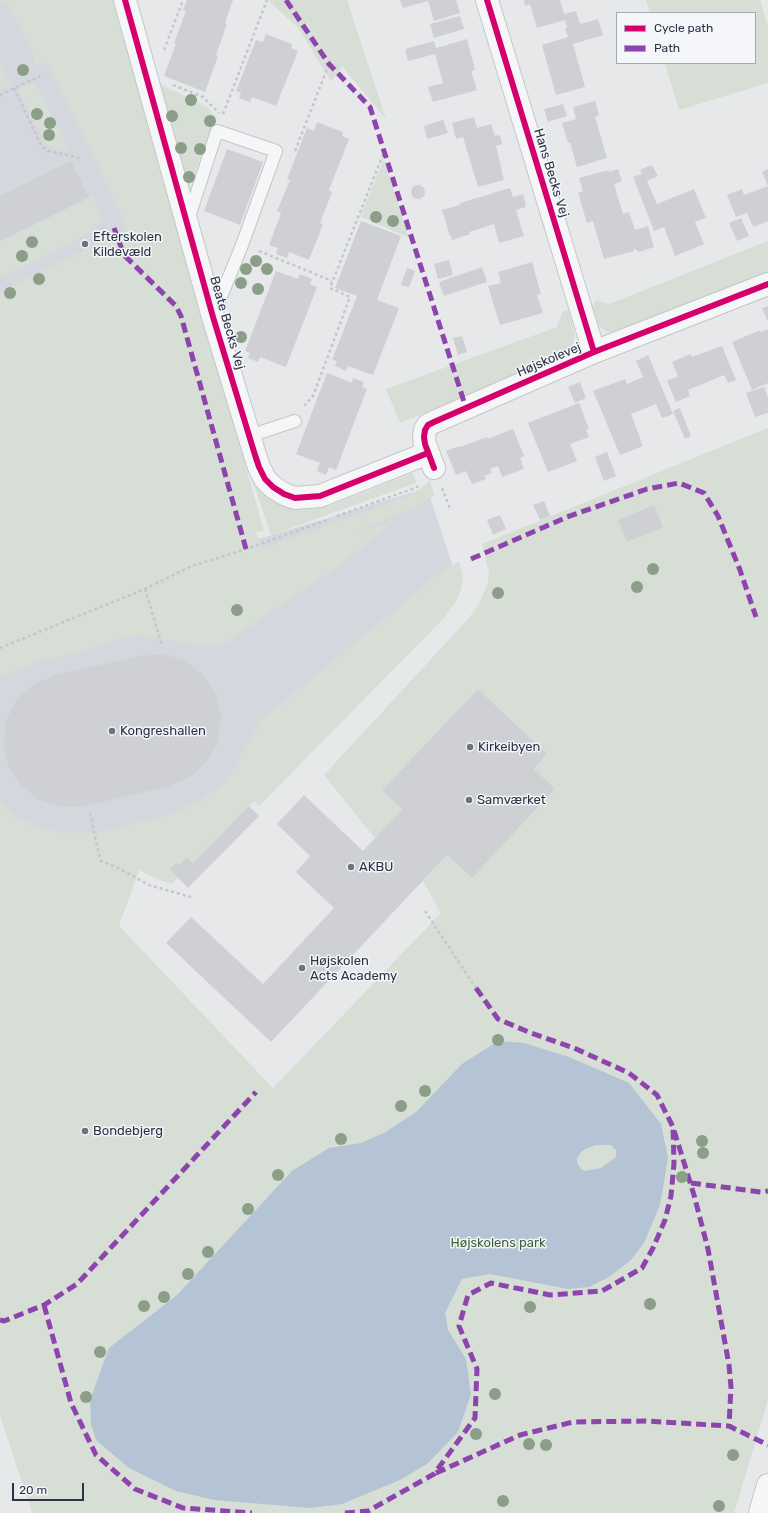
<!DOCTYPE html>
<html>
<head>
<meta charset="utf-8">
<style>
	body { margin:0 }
	#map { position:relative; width:768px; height:1513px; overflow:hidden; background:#e6e8ea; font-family:Rubik,sans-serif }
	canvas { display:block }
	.legend { position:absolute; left:616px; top:12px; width:140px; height:52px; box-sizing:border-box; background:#f4f6f9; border:1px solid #a4a8b1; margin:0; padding:5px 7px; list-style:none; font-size:12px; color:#2b3445 }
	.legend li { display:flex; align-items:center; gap:8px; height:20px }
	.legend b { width:20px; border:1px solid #a4a8b1 }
	.scale { position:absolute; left:12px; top:1483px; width:72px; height:18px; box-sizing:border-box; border:2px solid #2b3445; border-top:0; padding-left:5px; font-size:12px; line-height:14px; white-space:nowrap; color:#2b3445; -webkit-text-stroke:3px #f4f6f9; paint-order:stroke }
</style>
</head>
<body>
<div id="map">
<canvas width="768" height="1513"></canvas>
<ul class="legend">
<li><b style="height:5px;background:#d6006c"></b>Cycle path</li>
<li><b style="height:5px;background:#8e44ad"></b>Path</li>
</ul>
<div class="scale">20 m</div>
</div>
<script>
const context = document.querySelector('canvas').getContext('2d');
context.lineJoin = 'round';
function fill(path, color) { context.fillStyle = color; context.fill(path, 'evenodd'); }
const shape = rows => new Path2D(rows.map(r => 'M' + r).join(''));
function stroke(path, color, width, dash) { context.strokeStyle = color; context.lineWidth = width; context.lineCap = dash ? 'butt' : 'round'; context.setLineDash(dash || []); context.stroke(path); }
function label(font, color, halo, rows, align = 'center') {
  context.font = font + ' Rubik,sans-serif'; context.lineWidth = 3; context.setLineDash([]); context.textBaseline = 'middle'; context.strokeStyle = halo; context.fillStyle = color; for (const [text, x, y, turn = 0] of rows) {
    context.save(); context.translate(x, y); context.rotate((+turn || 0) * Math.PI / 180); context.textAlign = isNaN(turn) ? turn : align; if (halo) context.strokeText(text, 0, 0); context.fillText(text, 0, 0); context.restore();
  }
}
fill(shape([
	[0,0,102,0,252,541,427,488,454,570,225,789,167,822,0,864]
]), '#d4d7dd');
fill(shape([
	[0,0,113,0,264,531,256,532,262,548,382,506,417,492,430,480,434,495,425,503,353,534,394,521,336,568,223,645,213,647,136,635,50,660,49,657,0,677,0,292,127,229,84,136,47,63,35,64,34,55,6,1,0,5],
	[268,0,347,0,386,119,342,66,331,81,298,28],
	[646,0,760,0,768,27,768,83,679,110,665,63,755,63,755,13,650,13],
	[0,63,11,84,0,90],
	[35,82,70,151,46,145,18,89],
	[157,83,206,106,216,117,188,191],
	[384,160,409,238,360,216],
	[93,196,102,217,95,231,0,278,0,242],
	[768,241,768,272,619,332,608,332,599,326,592,306,597,300,609,304],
	[569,310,575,336,573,344,566,354,400,423,386,389,557,327,563,311],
	[768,428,768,1400,734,1513,32,1513,0,1416,0,802,18,818,40,828,60,832,81,833,104,831,169,815,196,803,216,789,231,773,260,721,442,571,459,561,463,578,461,590,455,603,444,618,259,806,254,801,193,863,187,857,179,865,176,862,169,869,178,878,171,884,155,878,139,870,119,926,273,1088,441,913,423,881,447,855,472,878,555,789,534,769,547,754,478,689,382,790,402,809,375,838,324,775,468,619,478,605,487,586,489,573,482,544],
	[413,473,416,483,271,535,252,479,268,495,287,506,312,509,330,506]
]), '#d6ded6');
fill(shape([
	[498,1041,524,1043,569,1057,629,1083,661,1124,668,1158,660,1205,644,1243,631,1260,609,1277,589,1287,568,1289,490,1274,462,1279,445,1313,448,1330,466,1359,471,1394,458,1432,427,1464,400,1480,342,1504,310,1508,214,1500,176,1491,129,1468,96,1440,91,1424,90,1400,109,1348,177,1295,292,1171,329,1148,361,1143,384,1133,416,1112,462,1064],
	[595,1145,611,1145,616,1150,616,1157,601,1168,585,1171,581,1169,577,1163,577,1159,579,1155,582,1151]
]), '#b4c4d5');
fill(shape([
	[187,0,233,0,225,23,227,24,216,55,218,56,205,92,164,76,176,44,174,43,186,11,183,10],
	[400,0,456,0,460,13,434,21,428,1,403,8],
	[524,0,560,0,564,14,576,11,580,24,598,19,603,35,573,44,585,87,556,95,542,45,568,37,565,28,567,28,565,20,537,28,530,4,525,6],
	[460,16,464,29,434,38,430,24],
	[266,34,292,44,291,48,298,51,276,106,252,97,250,102,239,98,241,93,236,91,256,40,263,42],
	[467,39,475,70,471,71,477,90,433,102,428,87,443,83,435,54,408,61,405,49,434,41,436,48],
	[595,101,599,115,595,117,607,158,577,167,570,142,568,143,562,123,576,119,573,107],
	[563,104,567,116,548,122,544,109],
	[474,117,477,128,491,124,495,136,500,135,502,144,496,146,502,170,501,170,504,180,478,187,463,137,456,139,452,123],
	[443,120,448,133,427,139,424,126],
	[317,122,343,132,342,136,349,139,329,190,332,192,320,223,323,224,309,260,289,252,287,258,276,254,278,248,269,245,281,213,277,211,290,180,287,179,307,128,314,131],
	[227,149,263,162,240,225,204,211],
	[71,161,89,197,0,241,0,196],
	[652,165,658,176,647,181,657,204,694,189,706,218,695,222,704,244,675,256,664,227,654,231,633,177,642,174,640,170],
	[618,169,622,181,614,184,623,214,629,212,635,230,648,226,654,247,639,252,633,248,634,251,604,259,593,221,587,223,578,193,583,191,579,178,609,170,609,172],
	[768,169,768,221,753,227,747,213,736,217,727,195,742,189,744,195,768,186,762,172],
	'411 192a7 7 0 1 1 14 0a7 7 0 1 1-14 0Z',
	[510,188,513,197,523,194,526,207,516,210,524,236,499,243,494,224,469,232,470,234,452,240,451,235,450,236,442,210,460,205,460,203],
	[741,218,749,236,737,241,729,223],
	[361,221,401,236,377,300,399,308,373,375,348,366,346,371,335,366,337,361,332,360,357,296,335,288],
	[449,260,453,275,438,279,434,264],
	[532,262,541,294,537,295,543,313,500,325,488,286,501,283,498,272],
	[482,267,487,282,444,296,439,282],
	[407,268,415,271,409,287,401,285],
	[276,271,298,279,300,274,312,279,310,284,317,287,286,367,260,357,258,362,248,358,250,353,245,351],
	[768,306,768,322,762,308],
	[768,329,768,383,752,390,732,342,760,330,761,332],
	[462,336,467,352,458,355,453,338],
	[722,346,736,380,728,383,724,375,688,390,690,396,676,402,667,381,678,376,672,362,691,354,692,357],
	[648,355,673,414,662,418,656,404,631,414,643,446,620,455,593,391,625,379,627,384,643,377,636,361],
	[327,373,352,383,353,378,364,382,362,387,367,389,336,470,329,467,326,475,317,471,320,463,296,454],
	[580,382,586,398,575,403,568,387],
	[764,387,768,397,768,413,755,417,746,393],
	[579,403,589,429,586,430,589,437,570,444,577,461,548,472,528,423],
	[680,408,691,436,685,439,673,411],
	[513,429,524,456,520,458,524,469,502,477,498,466,490,469,492,473,484,476,486,479,472,484,466,471,456,475,446,451,459,446,460,447,487,437,488,439],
	[607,452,616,476,604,481,595,457],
	[544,501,550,516,540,520,533,505],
	[654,505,663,527,627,542,618,520],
	[500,515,506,529,493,535,487,520],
	[163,654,185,661,203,675,216,695,221,717,218,741,208,760,191,777,169,786,85,806,63,807,40,800,21,786,9,767,3,744,6,721,16,700,34,684,56,675,140,656],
	[478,689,547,754,534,769,555,789,472,878,447,855,271,1042,166,943,191,917,263,984,334,908,296,872,310,856,277,824,304,795,363,851,402,809,382,790],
	[249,806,259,816,188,888,169,869,177,862,179,865,187,857,193,863]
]), '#ced0d3');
const service = shape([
	[188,220,217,131,276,151,242,245,214,314],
	[249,436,295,421]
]);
const minor = shape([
	[125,0,213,317,255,455,259,467,265,479,273,487,284,494,295,498,320,496,428,453],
	[487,0,594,352],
	[434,468,425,444,424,437,425,430,428,425,434,422,594,352,768,284],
	[760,1513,768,1485]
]);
stroke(service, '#c4c6c8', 14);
stroke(minor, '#c4c6c8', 24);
stroke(shape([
	[164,50,183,0],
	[173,85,203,97,219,113],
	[14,88,42,147,48,151,80,158],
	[0,95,40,76],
	[223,114,267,0],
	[295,151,329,64],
	[259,251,332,281],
	[304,406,313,396,350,297,330,288,384,152],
	[442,488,450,509],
	[337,516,412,489,419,486],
	[145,589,162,645],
	[0,648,145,589,192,566,246,549,327,520],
	[90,813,97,846,101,861,118,868,149,885,191,897],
	[425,911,476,988]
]), '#c5c6ca', 2.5, [3, 3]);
stroke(service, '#f5f6f7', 12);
stroke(minor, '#f5f6f7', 22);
stroke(shape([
	[286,0,329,64,370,107,466,408],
	[114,228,124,255,176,306,181,316,246,549],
	[471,559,567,517,647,489,679,483,704,493,718,516,740,570,756,617],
	[476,988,498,1019,531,1033,574,1048,629,1073,657,1095,673,1127,694,1195,708,1249,729,1365,731,1387,729,1426,768,1445],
	[691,1183,761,1192,768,1191],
	[44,1305,71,1403,96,1455,135,1489,183,1508,252,1513],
	[0,1320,4,1321,44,1305,77,1284,256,1092],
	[436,1473,520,1435,573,1422,646,1421,729,1426],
	[345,1513,368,1511,434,1474,475,1418,477,1369,459,1326,468,1295,491,1283,550,1295,602,1291,642,1268,653,1248,665,1220,671,1196,674,1163,673,1127]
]), '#8e44ad', 5, [10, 5]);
stroke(shape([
	[125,0,213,317,255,455,259,467,265,479,273,487,284,494,295,498,320,496,428,453],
	[487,0,594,352],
	[434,468,425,444,424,437,425,430,428,425,434,422,594,352,768,284]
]), '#d6006c', 6);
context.fillStyle = '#8a9e88';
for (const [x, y] of [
	[23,70],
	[191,100],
	[37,114],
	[172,116],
	[210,121],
	[50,123],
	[49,135],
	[181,148],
	[200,149],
	[189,177],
	[376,217],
	[393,221],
	[32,242],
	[22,256],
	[256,261],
	[246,269],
	[267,269],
	[39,279],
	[241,283],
	[258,289],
	[10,293],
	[241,337],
	[653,569],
	[637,587],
	[498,593],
	[237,610],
	[498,1040],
	[425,1091],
	[401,1106],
	[341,1139],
	[702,1141],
	[703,1153],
	[278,1175],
	[682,1177],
	[248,1209],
	[208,1252],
	[188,1274],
	[164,1297],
	[650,1304],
	[144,1306],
	[530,1307],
	[100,1352],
	[495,1394],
	[86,1397],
	[476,1434],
	[529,1444],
	[546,1445],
	[733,1455],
	[503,1501],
	[719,1506]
]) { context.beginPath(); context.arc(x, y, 6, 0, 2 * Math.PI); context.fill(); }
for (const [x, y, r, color] of [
	[85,244,4,"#6c737f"],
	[112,731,4,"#6c737f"],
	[470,747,4,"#6c737f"],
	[469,800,4,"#6c737f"],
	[351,867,4,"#6c737f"],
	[302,968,4,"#6c737f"],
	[85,1131,4,"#6c737f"]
]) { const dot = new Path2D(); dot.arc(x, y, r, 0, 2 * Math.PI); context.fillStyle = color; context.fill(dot); stroke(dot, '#f4f6f9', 1.5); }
label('13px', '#2b3445', '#f4f6f9', [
	["Hans Becks Vej",551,173,73],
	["Beate Becks Vej",227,323,74],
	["Højskolevej",549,360,-23]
]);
label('13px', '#2b3445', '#f4f6f9', [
	["Efterskolen",93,237],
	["Kildevæld",93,252],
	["Kongreshallen",120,731],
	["Kirkeibyen",478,747],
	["Samværket",477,800],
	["AKBU",359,867],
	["Højskolen",310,961],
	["Acts Academy",310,976],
	["Bondebjerg",93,1131]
], 'left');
label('13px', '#3f6138', '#f4f6f9', [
	["Højskolens park",498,1243]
]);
</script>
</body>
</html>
